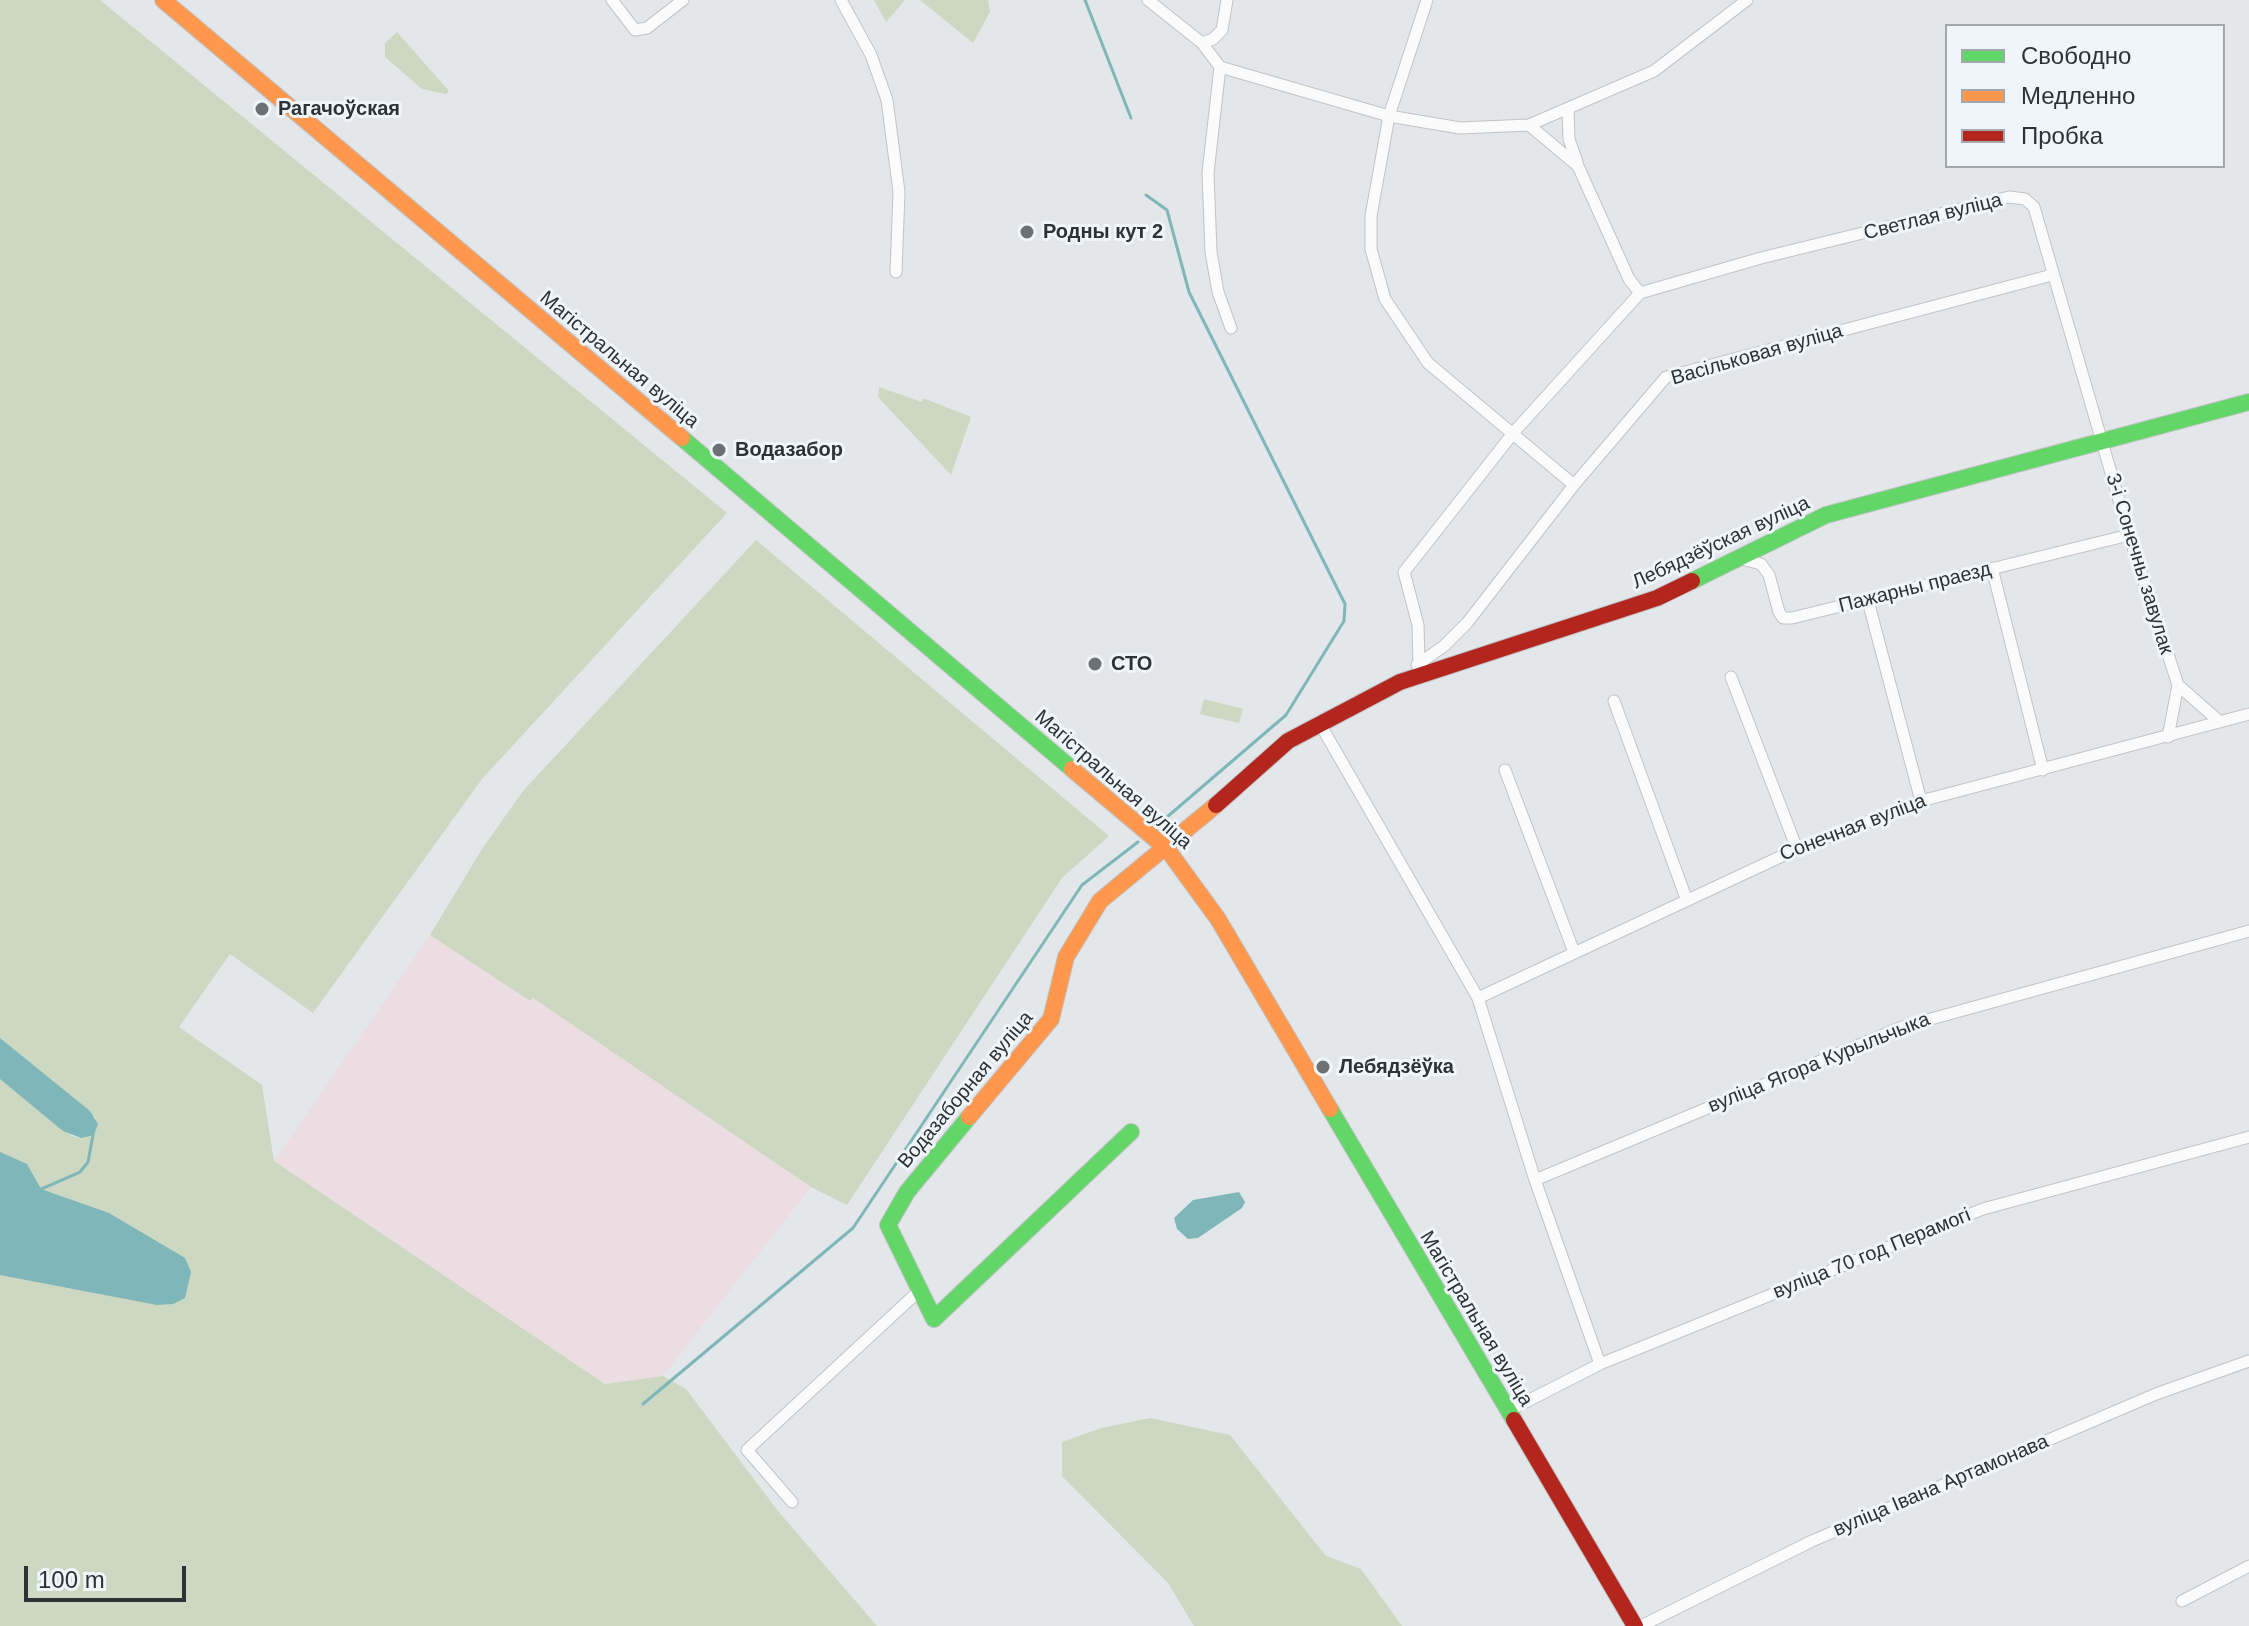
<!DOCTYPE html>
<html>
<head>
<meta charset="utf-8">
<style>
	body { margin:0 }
	#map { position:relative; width:2249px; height:1626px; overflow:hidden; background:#e4e7ea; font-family:Arial,sans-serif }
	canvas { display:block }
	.legend { position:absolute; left:1945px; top:24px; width:280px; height:144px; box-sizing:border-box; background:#eef5fb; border:2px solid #a2a7ab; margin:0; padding:10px 14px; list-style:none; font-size:24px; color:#2f3234 }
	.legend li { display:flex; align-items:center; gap:16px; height:40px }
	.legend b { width:40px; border:2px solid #a2a7ab }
	.scale { position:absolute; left:24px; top:1566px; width:162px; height:36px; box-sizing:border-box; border:4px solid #2f3234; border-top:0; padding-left:10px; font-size:24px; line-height:28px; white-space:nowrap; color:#2f3234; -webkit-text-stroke:6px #eef5fb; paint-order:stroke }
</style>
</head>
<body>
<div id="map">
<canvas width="2249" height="1626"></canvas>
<ul class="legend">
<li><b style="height:10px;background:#63d668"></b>Свободно</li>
<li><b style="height:10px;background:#ff974d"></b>Медленно</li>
<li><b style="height:10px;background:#b3261e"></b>Пробка</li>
</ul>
<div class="scale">100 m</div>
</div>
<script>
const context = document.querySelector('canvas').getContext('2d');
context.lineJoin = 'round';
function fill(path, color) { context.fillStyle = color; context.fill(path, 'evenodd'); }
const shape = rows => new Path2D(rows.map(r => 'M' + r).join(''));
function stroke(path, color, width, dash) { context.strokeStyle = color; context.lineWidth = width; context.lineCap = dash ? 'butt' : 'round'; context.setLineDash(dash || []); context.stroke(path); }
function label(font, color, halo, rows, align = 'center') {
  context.font = font + ' Arial,sans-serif'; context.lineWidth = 6; context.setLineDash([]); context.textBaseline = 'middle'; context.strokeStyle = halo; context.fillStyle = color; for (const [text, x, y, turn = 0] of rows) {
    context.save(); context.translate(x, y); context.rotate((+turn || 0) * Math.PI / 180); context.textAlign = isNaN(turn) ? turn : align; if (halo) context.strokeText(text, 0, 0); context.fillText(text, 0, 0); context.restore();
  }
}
fill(shape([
	[430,935,530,1001,533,998,543,1004,811,1187,663,1376,605,1384,274,1161]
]), '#ebdde1');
fill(shape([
	[0,0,100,0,727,513,482,779,313,1013,230,954,179,1027,262,1085,274,1161,605,1384,663,1376,686,1389,778,1511,877,1626,0,1626,0,1079,72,1136,81,1138,96,1118,0,1038],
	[874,0,905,0,886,22],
	[920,0,988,0,990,12,973,43],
	[397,32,449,91,446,94,422,89,385,57,385,43],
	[879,387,922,402,923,398,971,417,951,475,878,397],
	[756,540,1109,836,1062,878,847,1205,811,1187,542,1004,533,998,530,1001,430,935,482,849,523,791],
	[1204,699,1243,709,1239,723,1200,714],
	[1150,1418,1230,1435,1326,1556,1361,1569,1402,1626,1194,1626,1168,1583,1062,1476,1062,1442,1101,1428]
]), '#ccd8c1');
fill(shape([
	[0,1038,90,1111,98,1124,94,1135,81,1138,63,1131,0,1079],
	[0,1152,27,1164,41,1189,109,1213,185,1258,191,1272,185,1298,173,1304,157,1305,0,1275],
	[1239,1192,1245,1202,1242,1208,1198,1238,1188,1239,1177,1229,1174,1218,1193,1200]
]), '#7eb6ba');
stroke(shape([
	[1085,0,1131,118],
	[1146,195,1167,210,1189,292,1345,604,1344,621,1286,715,1167,817],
	[41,1189,80,1172,88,1162,93,1135],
	[643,1404,853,1228,1082,885,1138,842]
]), '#7eb6ba', 3);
const street = shape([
	[612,0,635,30,647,28,683,0],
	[841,0,871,55,887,100,899,192,896,272],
	[1148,0,1202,43,1213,39,1222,30,1227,0],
	[1427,0,1389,116,1371,216,1371,249,1385,299,1428,363,1574,485],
	[1202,43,1220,67],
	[1220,67,1389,116,1460,128,1529,125,1654,71,1747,0],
	[1220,67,1208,173,1211,252,1218,292,1231,328],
	[1568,108,1569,139,1577,162],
	[1529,125,1578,166,1629,279,1640,293],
	[1738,558,1761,564,1769,575,1779,612,1783,618,1792,618,2129,535],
	[1992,568,2043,770],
	[1868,601,1921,801],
	[1419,663,1418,625,1404,572,1514,432,1640,293,1761,258,2009,197,2025,199,2034,207,2129,535,2178,685,2168,737],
	[1417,665,1444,646,1467,623,1574,485,1666,377,2052,275],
	[1731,677,1797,849],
	[2178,685,2220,722],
	[1614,701,1686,898],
	[1320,724,1478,998,1535,1180,1600,1364],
	[1505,770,1574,952],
	[1478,998,1797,849,1921,801,2249,714],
	[1535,1180,1902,1027,2249,931],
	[1508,1411,1600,1364,1983,1209,2249,1137],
	[792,1502,747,1450,920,1290],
	[2182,1601,2249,1566],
	[1641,1626,1812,1541,2156,1394,2249,1361]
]);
const fast = shape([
	[682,438,1072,769],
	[1692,581,1826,515,2249,402],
	[1330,1109,1514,1420],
	[969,1117,907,1192,888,1225,934,1319,1131,1132]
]);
const slow = shape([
	[163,0,682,438],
	[1072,769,1167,849,1218,919,1330,1109],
	[969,1117,1051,1019,1066,957,1100,901,1216,805]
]);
const jam = shape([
	[1216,805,1288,741,1400,682,1657,598,1692,581],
	[1514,1420,1635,1626]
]);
stroke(street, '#c0c3c6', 13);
stroke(fast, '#c0c3c6', 18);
stroke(slow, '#c0c3c6', 18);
stroke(jam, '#c0c3c6', 18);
stroke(street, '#fbfbfc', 11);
stroke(fast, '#63d668', 16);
stroke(slow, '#ff974d', 16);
stroke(jam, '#b3261e', 16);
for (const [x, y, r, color] of [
	[262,109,8,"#6e7174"],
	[1027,232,8,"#6e7174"],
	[719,450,8,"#6e7174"],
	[1095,664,8,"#6e7174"],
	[1323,1067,8,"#6e7174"]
]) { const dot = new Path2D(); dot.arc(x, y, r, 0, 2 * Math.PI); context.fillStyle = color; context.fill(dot); stroke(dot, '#eef5fb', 3); }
label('bold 20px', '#2f3234', '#eef5fb', [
	["Рагачоўская",278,109],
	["Родны кут 2",1043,232],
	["Водазабор",735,450],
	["СТО",1111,664],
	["Лебядзёўка",1339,1067]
], 'left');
label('20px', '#2f3234', '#eef5fb', [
	["Светлая вуліца",1933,217,-14],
	["Васільковая вуліца",1757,355,-16],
	["Магістральная вуліца",619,360,40],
	["Лебядзёўская вуліца",1721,543,-25],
	["3-і Сонечны завулак",2139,564,73],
	["Пажарны праезд",1915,588,-14],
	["Магістральная вуліца",1113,780,41],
	["Сонечная вуліца",1853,828,-21],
	["вуліца Ягора Курыльчыка",1819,1063,-22],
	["Водазаборная вуліца",966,1090,-50],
	["вуліца 70 год Перамогі",1872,1254,-22],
	["Магістральная вуліца",1476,1319,59],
	["вуліца Івана Артамонава",1941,1486,-23]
]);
</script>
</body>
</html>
